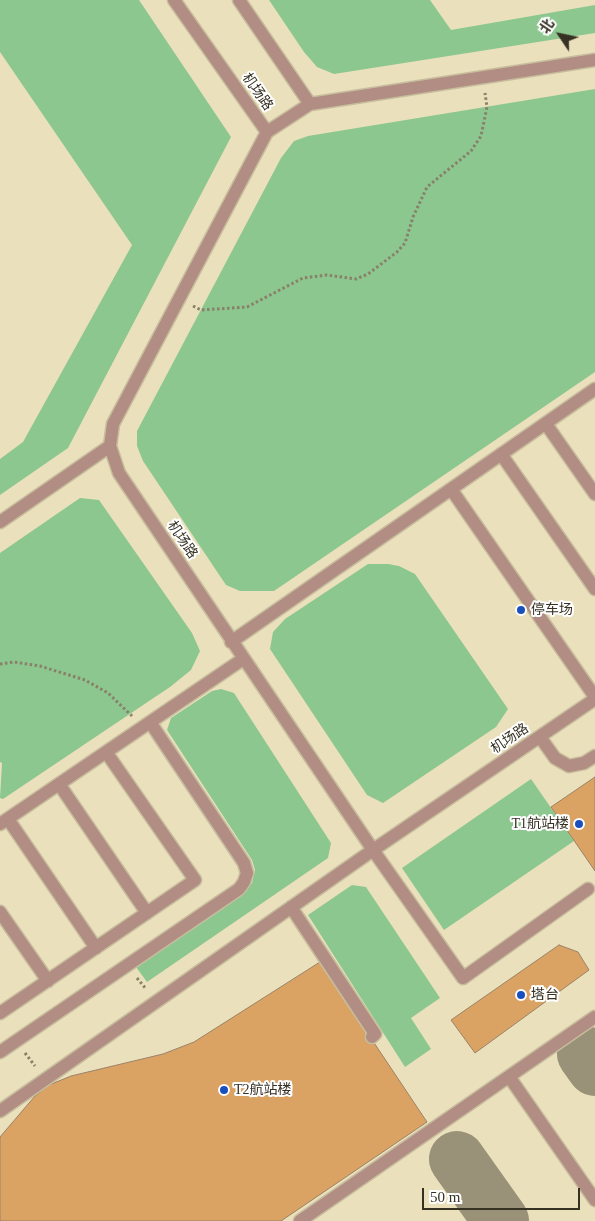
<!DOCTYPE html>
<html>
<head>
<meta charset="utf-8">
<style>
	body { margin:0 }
	#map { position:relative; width:595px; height:1221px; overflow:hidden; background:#ebe0bc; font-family:"Times New Roman","Noto Sans SC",serif }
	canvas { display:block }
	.north { position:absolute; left:535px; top:10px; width:50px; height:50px; -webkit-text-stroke:4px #fff; paint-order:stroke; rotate:304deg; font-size:14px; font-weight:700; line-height:20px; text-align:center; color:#353123 }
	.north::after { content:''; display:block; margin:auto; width:18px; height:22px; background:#353123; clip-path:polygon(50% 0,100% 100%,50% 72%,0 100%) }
	.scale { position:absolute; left:422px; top:1188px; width:158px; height:22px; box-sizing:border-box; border:2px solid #353123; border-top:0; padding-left:6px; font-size:15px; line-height:18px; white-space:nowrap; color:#353123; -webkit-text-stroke:4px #fff; paint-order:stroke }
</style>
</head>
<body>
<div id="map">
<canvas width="595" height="1221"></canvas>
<div class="north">北</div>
<div class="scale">50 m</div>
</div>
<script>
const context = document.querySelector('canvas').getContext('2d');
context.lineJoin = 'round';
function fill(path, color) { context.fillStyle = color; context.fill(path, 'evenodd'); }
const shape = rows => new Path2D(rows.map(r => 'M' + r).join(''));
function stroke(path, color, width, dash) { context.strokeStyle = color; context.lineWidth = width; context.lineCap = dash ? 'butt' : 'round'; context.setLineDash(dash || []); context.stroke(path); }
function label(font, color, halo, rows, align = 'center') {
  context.font = font + ' "Times New Roman","Noto Sans SC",serif'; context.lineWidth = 4; context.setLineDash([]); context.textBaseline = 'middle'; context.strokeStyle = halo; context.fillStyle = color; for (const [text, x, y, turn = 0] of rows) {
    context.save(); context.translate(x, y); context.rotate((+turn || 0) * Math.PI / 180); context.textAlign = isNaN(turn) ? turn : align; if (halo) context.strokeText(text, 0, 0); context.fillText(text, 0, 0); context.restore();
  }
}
fill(shape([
	[0,0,139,0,231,137,68,448,0,495,0,459,23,442,132,245,0,52],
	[269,0,430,0,451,30,595,5,595,33,334,74,317,67,304,52],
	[595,89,595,372,274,591,240,591,226,585,143,461,137,446,137,431,281,158,294,141,308,136],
	[80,498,99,500,192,633,200,651,191,670,170,687,3,799,0,798,2,763,0,762,0,553],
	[368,564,388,564,399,566,415,574,508,709,496,727,383,803,367,795,270,649,273,632,285,619],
	[221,689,234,693,331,843,328,858,147,982,136,967,242,894,252,883,255,870,252,860,167,730,171,718,212,691],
	[531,779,574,841,444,930,402,868],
	[352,885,366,887,440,998,411,1018,431,1049,405,1067,308,915]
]), '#8cc790');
stroke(shape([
	[585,1054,595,1068],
	[457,1159,501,1221]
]), '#9a9278', 56);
const building = shape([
	[595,777,595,871,551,807,595,777],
	[559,945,578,952,589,970,475,1053,451,1020,559,945],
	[320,962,427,1122,281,1221,0,1221,0,1137,35,1096,49,1085,71,1076,163,1054,194,1042,320,962]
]);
fill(building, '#daa364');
stroke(building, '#9a8267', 1);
const minor = shape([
	[174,0,267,132,113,424,110,446,119,473,373,850,595,699],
	[239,0,310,104,595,60],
	[267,132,310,104],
	[546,424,595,494],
	[501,454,595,589],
	[451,489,595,697],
	[0,522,110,446],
	[231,642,595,389],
	[540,737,555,758,569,766,584,763,595,756],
	[59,784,147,913],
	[8,819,96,948],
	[0,824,243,659],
	[291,907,375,1034,372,1037],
	[0,912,48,981],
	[0,1013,195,880,106,752],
	[0,1052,239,889,244,882,247,873,244,863,150,722],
	[510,1078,595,1200],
	[0,1111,373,850,463,978,588,889],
	[300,1221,595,1017]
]);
stroke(minor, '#c7bd9d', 15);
stroke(shape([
	[193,306,201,310,247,307,303,278,327,275,356,279,368,274,397,252,405,243,413,217,427,187,471,151,481,136,487,107,485,93],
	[0,664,14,662,40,666,85,680,108,693,132,716],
	[137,978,146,989],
	[25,1053,35,1066]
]), '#888068', 3, [2.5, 2.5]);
stroke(minor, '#b18d83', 12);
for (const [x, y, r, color] of [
	[521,610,5,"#1950bd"],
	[579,824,5,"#1950bd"],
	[521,995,5,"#1950bd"],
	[224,1090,5,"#1950bd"]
]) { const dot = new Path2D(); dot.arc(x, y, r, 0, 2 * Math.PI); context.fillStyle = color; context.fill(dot); stroke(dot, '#fff', 2); }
label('14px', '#353123', '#fff', [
	["机场路",257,92,55],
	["机场路",182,540,56],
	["机场路",510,739,-34]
]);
label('14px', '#353123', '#fff', [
	["停车场",531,610],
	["T1航站楼",569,824,"right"],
	["塔台",531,995],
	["T2航站楼",234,1090]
], 'left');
</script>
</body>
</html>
